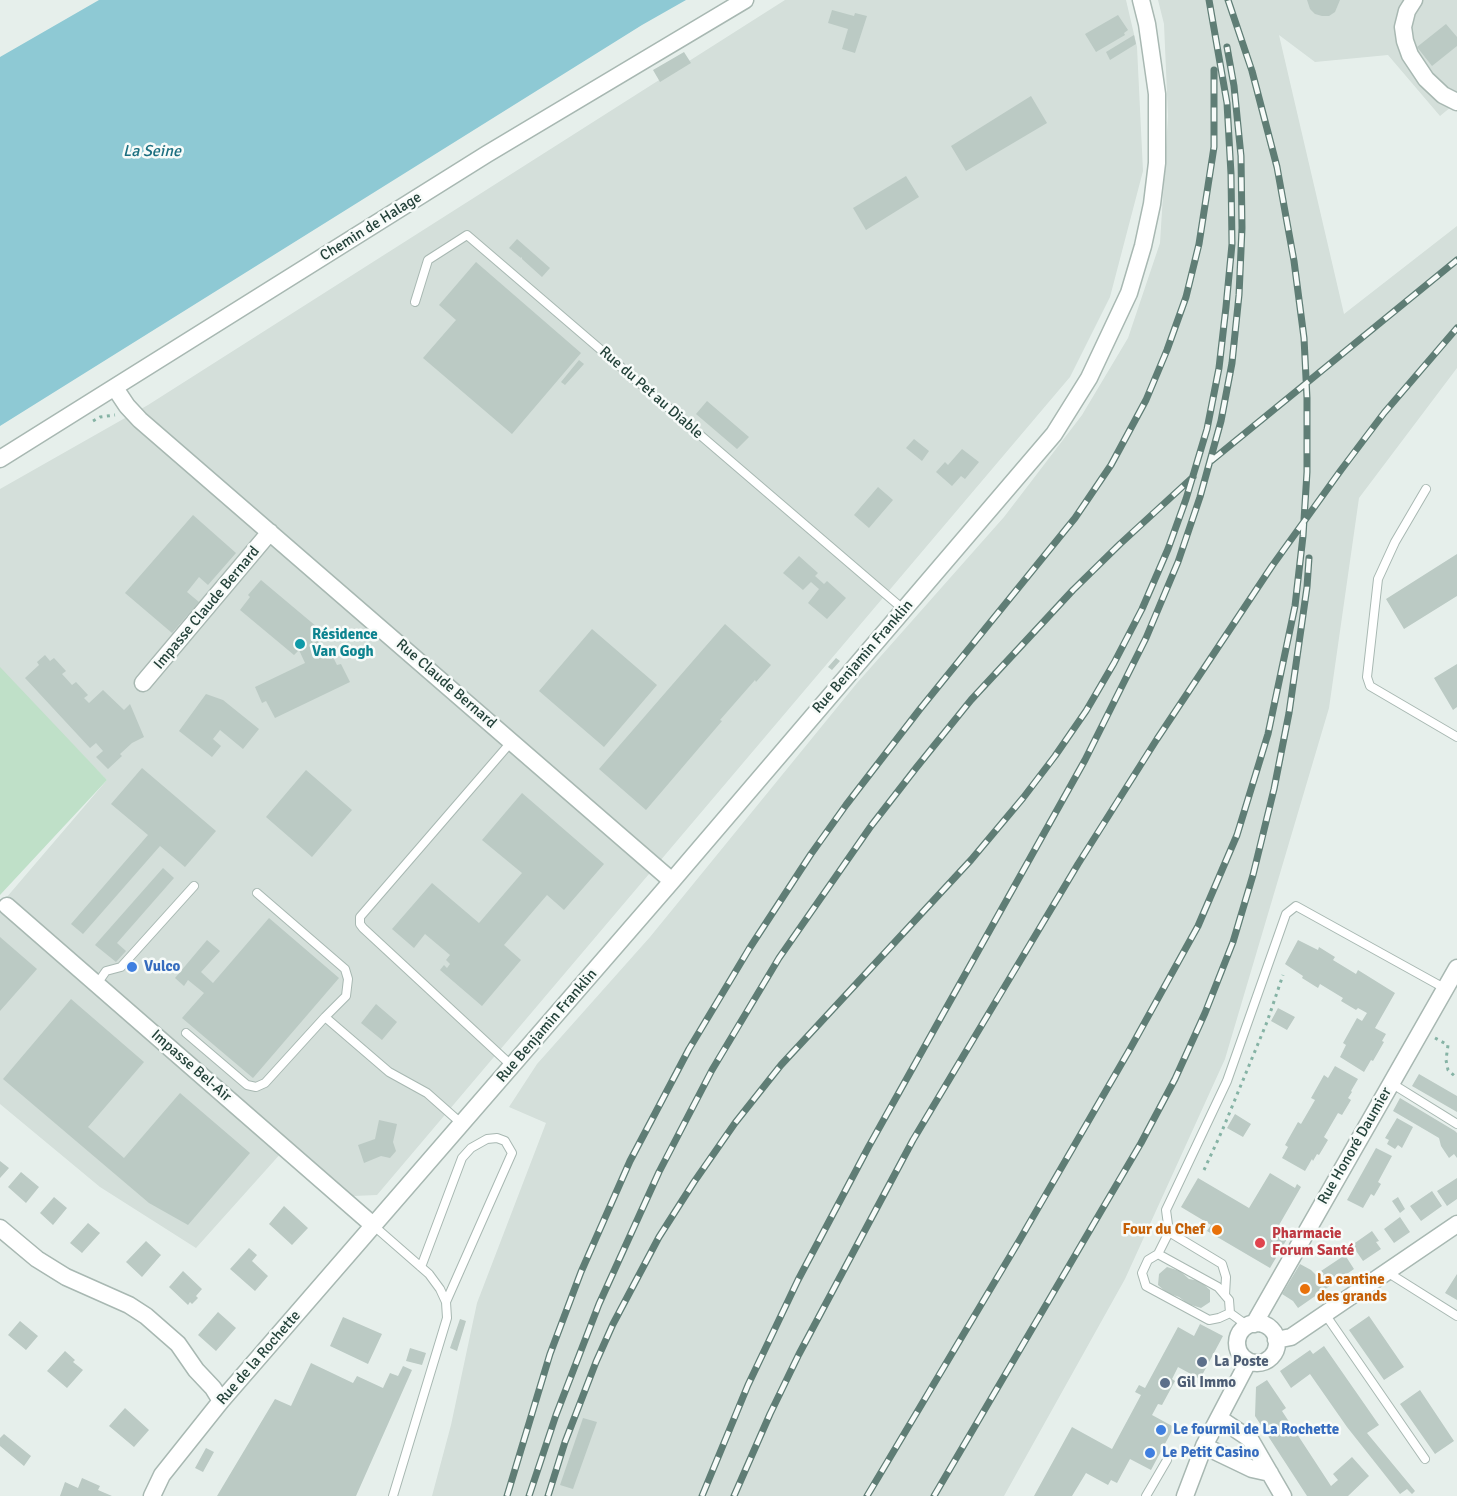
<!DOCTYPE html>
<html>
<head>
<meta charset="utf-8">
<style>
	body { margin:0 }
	canvas { display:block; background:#e6efeb }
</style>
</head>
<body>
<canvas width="1457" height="1496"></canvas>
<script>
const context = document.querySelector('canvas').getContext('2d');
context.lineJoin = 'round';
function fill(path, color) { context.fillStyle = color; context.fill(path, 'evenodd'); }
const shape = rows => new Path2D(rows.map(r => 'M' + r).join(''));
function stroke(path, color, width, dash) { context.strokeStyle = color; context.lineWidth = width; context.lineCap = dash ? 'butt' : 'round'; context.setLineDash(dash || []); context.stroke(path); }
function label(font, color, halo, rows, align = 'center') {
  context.font = font + ' Signika,sans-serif'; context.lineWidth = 5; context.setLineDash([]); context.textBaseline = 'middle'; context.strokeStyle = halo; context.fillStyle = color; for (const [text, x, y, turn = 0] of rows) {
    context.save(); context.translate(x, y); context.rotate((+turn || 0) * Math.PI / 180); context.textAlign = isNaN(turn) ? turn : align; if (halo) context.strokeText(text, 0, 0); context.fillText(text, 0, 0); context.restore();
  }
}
fill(shape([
	[785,0,1126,0,1137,47,1143,171,1110,297,1070,377,377,1195,353,1196,291,1142,196,1248,100,1187,0,1104,0,905,107,780,0,671,0,489,148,405],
	[1158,0,1457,0,1457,102,1440,116,1388,55,1315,62,1279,35,1344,314,1457,226,1457,368,1359,498,1329,708,1225,1059,1125,1279,1004,1496,432,1496,451,1425,477,1303,546,1123,509,1107,537,1064,650,937,857,683,1004,517,1082,415,1128,338,1160,243,1168,116,1164,24]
]), '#d4dfda');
fill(shape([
	[0,667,107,780,0,895]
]), '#bfe0c8');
fill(shape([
	[99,0,686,0,642,25,0,426,0,57]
]), '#8ec9d4');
fill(shape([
	[1307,0,1340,0,1335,12,1329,16,1322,16,1315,14,1310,9],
	[832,10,854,16,855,13,867,16,855,53,842,49,848,29,828,23],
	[1118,15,1128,30,1124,33,1125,35,1096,52,1085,34],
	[1446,24,1457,37,1457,46,1432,66,1417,47],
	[1134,35,1136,44,1110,60,1106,52],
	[684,52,691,63,660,82,653,70],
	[1031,96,1047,123,966,171,951,146],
	[906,176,919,197,866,230,853,208],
	[517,239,550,268,542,277,522,259,522,257,521,258,509,248],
	[476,262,581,353,512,434,423,358,456,320,439,305],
	[579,360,584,364,565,385,561,382],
	[707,401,749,437,737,449,696,414],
	[914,439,929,451,922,461,906,448],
	[962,449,979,462,965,479,961,476,952,486,936,472,945,462,948,465],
	[878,487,893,500,869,528,854,515],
	[193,515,236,553,208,585,199,577,187,592,199,602,172,633,125,593],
	[1457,554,1457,596,1404,629,1386,599],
	[799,556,818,573,815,576,824,584,827,581,846,598,827,619,808,603,819,589,811,582,803,590,783,573],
	[261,580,317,627,312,634,317,638,324,654,330,651,337,665,341,664,350,682,275,718,266,701,262,703,255,687,305,663,299,650,294,655,240,610,250,597,248,595],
	[725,624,771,665,756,682,755,680,720,720,722,721,646,810,599,769],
	[592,629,657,685,604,747,539,691],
	[45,655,50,661,54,658,66,671,62,674,72,685,76,682,88,695,84,698,89,703,103,690,124,710,130,704,144,737,132,743,120,754,122,756,108,769,96,757,103,751,96,743,90,748,25,678,39,665,37,662],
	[836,658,840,661,832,670,828,667],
	[1457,664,1457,707,1453,710,1434,678],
	[206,694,223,700,259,729,243,749,220,730,213,739,221,746,212,757,179,731],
	[142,768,216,831,185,867,160,846,83,934,71,924,148,835,111,804],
	[306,770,352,810,312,857,266,817],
	[522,793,604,864,564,910,547,895,504,945,521,960,482,1006,440,970,444,965,447,968,450,964,446,960,450,955,425,934,414,948,392,929,432,883,479,923,522,873,482,840],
	[163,868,174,878,117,943,126,951,116,962,95,945],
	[269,918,339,978,253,1078,182,1018,204,993,188,980,184,986,175,978,207,940,220,951,201,972,213,983],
	[0,937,37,969,0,1011],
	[1298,940,1318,950,1319,947,1335,957,1333,960,1356,974,1358,970,1395,993,1375,1028,1386,1034,1382,1041,1384,1042,1373,1061,1371,1060,1364,1072,1340,1057,1346,1045,1343,1043,1357,1018,1362,1021,1367,1013,1358,1008,1356,1010,1341,1001,1343,998,1320,984,1318,988,1302,978,1303,976,1285,964],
	[71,999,144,1062,88,1127,124,1158,180,1093,250,1153,188,1225,149,1203,3,1079],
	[376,1004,397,1022,382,1040,361,1023],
	[1278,1008,1295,1017,1287,1030,1271,1021],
	[1335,1066,1358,1079,1351,1091,1352,1092,1348,1098,1351,1100,1342,1115,1338,1113,1324,1137,1328,1140,1319,1155,1317,1154,1313,1161,1312,1159,1305,1171,1282,1158,1288,1147,1285,1145,1298,1122,1301,1124,1315,1100,1311,1098,1324,1075,1328,1078],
	[1419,1074,1457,1096,1457,1112,1412,1086],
	[1400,1098,1455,1131,1457,1133,1457,1158,1454,1154,1449,1158,1441,1146,1439,1138,1393,1111],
	[1235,1114,1251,1124,1243,1137,1227,1128],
	[1397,1118,1413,1127,1402,1148,1398,1145,1395,1149,1387,1144,1389,1140,1385,1138],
	[379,1120,397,1124,393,1142,396,1151,390,1158,381,1156,364,1163,358,1145,375,1139],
	[1376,1148,1392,1156,1378,1182,1381,1184,1374,1196,1371,1194,1363,1208,1347,1200],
	[0,1161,9,1168,0,1178],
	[21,1172,39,1187,26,1203,8,1187],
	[1270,1173,1295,1188,1297,1184,1301,1187,1275,1232,1287,1239,1270,1268,1207,1231,1211,1225,1181,1207,1198,1178,1249,1208],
	[1457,1178,1457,1199,1447,1206,1437,1191],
	[1432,1191,1442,1206,1421,1221,1410,1206],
	[54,1197,67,1208,53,1225,40,1213],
	[1398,1197,1405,1209,1400,1213,1392,1201],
	[284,1206,308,1228,292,1245,269,1224],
	[1400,1217,1410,1232,1394,1243,1384,1229],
	[88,1223,100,1233,82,1253,70,1243],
	[1372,1231,1379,1241,1376,1242,1381,1249,1363,1261,1352,1245],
	[146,1241,161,1255,142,1277,126,1262],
	[249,1248,257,1255,252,1261,268,1276,255,1291,230,1269],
	[1345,1255,1354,1269,1298,1308,1293,1301,1282,1294,1300,1264,1311,1270,1319,1278,1324,1274,1321,1271],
	[1167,1267,1180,1271,1189,1279,1200,1281,1210,1290,1210,1302,1201,1308,1188,1304,1179,1297,1167,1293,1158,1285,1159,1274],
	[183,1271,202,1289,196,1296,198,1298,192,1304,190,1302,188,1305,169,1287],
	[1457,1274,1457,1300,1445,1293],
	[218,1312,236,1328,216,1351,198,1335],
	[1369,1316,1404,1367,1384,1380,1349,1330],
	[343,1317,382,1334,368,1364,330,1346],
	[460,1319,466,1321,457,1351,450,1348],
	[20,1321,38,1336,26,1350,8,1335],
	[1200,1324,1223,1336,1200,1379,1178,1367,1172,1379,1175,1381,1162,1405,1158,1404,1152,1415,1174,1427,1151,1470,1130,1459,1117,1483,1111,1480,1108,1485,1086,1473,1072,1496,1034,1496,1072,1427,1112,1449,1141,1395,1135,1392,1139,1385,1145,1388,1178,1327,1194,1336],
	[1324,1346,1379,1425,1367,1433,1415,1491,1412,1494,1407,1489,1400,1494,1347,1427,1310,1374,1291,1388,1280,1371,1310,1350,1313,1354],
	[410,1348,426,1353,422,1365,406,1361],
	[65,1351,75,1360,73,1362,83,1370,67,1388,47,1371],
	[311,1363,353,1383,357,1376,383,1388,390,1373,398,1376,403,1366,412,1370,356,1496,217,1496,275,1399,291,1406],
	[1267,1380,1286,1408,1282,1411,1331,1486,1338,1480,1333,1474,1352,1457,1369,1476,1348,1496,1307,1496,1255,1416,1256,1387],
	[1420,1390,1454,1441,1435,1454,1400,1404],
	[125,1408,149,1430,134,1447,109,1426],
	[583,1418,597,1422,573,1489,560,1485],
	[4,1434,31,1456,24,1466,0,1446,0,1438],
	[206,1448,214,1452,203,1472,195,1468],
	[82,1478,100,1486,98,1490,112,1496,60,1496,65,1482,78,1488]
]), '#bbcac4');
const service = shape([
	[415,302,428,260,467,235,903,609],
	[1426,489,1395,542,1378,579,1367,677,1370,686,1457,737],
	[257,893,345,969,348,979,346,996,325,1017],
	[97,984,106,971,121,967,194,886],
	[186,1033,247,1085,256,1087,265,1083,325,1017,389,1072,427,1093,462,1124],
	[512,1066,363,928,360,924,360,917,512,741],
	[1391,1083,1457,1124],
	[374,1226,429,1274,440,1289,446,1302,447,1318,393,1496],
	[1169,1232,1166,1210,1227,1081,1286,914,1296,906,1446,989],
	[1158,1254,1169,1232,1222,1264,1226,1277,1225,1295],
	[421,1267,462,1158,471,1148,487,1139,497,1138,505,1141,512,1153,446,1302],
	[1387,1272,1457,1316],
	[1230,1313,1219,1318,1209,1320,1146,1286,1142,1273,1148,1260,1158,1254,1218,1287,1229,1300,1230,1313,1248,1326],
	[1325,1314,1425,1459],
	[1146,1496,1167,1460]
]);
const minor = shape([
	[1414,0,1407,11,1403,27,1405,41,1410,55,1426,79,1443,95,1457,102],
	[115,388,127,406,140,420,672,881],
	[0,459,487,154,745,0],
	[143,683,270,532],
	[7,906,374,1226],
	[0,1228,37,1259,66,1277,129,1305,146,1316,178,1344,196,1370,213,1388,221,1401],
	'1237 1343a20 20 0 1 1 40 0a20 20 0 1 1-40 0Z',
	[1254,1324,1457,968],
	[1276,1340,1291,1337,1457,1224],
	[1219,1418,1250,1439,1283,1496],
	[1204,1446,1252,1469,1270,1473],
	[152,1496,162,1475,221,1401,672,881,1054,434,1089,378,1129,293,1143,246,1152,204,1157,163,1157,94,1147,24,1141,0],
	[1185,1496,1204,1446,1248,1362]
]);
stroke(service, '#a8b8b2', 10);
stroke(minor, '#a8b8b2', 19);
stroke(shape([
	[93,421,100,417,115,415],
	[1435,1038,1448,1045,1446,1060,1448,1070,1457,1078],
	[1204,1170,1222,1131,1267,1022,1283,975]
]), '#86b3a5', 3, [3, 4.5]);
stroke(service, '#fff', 8);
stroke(minor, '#fff', 16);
const rail = shape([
	[1211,461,1457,260],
	[507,1496,550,1354,581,1272,630,1161,689,1049,749,949,811,854,846,805,920,709,1075,518,1111,465,1146,400,1167,350,1186,297,1199,244,1214,147,1214,70],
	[529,1496,556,1415,599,1304,659,1172,712,1070,779,958,871,826,916,768,971,700,1073,590,1120,544,1193,477],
	[548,1496,565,1442,596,1362,613,1324,659,1237,694,1182,735,1123,781,1065,971,860,1023,798,1055,756,1086,711,1114,663,1142,609,1168,549,1186,499,1207,429,1219,368,1226,307,1232,244,1231,174,1227,103,1209,0],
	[702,1496,748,1385,798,1280,869,1146,1085,760,1146,638,1178,562,1200,497,1221,421,1232,363,1239,295,1242,228,1241,156,1234,86,1227,47],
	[734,1496,770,1414,799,1354,913,1140,1078,864,1157,739,1272,566,1341,470,1384,413,1457,328],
	[867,1496,1019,1241,1130,1049,1198,926,1237,835,1268,734,1295,606,1303,536,1307,472,1307,398,1304,338,1294,261,1277,167,1252,71,1228,0],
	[934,1496,1141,1143,1175,1079,1205,1013,1233,942,1253,875,1274,789,1289,713,1307,587,1309,558]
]);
stroke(rail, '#5f7d75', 7);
stroke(rail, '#f7fbf9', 4.5, [14]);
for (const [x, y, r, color] of [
	[300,644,6,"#0f9aa8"],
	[132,967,6,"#3f7fe0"],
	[1217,1230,6,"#e8710a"],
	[1260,1243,6,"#e0444e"],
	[1305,1289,6,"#e8710a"],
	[1202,1362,6,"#5c6f8a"],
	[1165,1383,6,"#5c6f8a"],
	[1161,1430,6,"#3f7fe0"],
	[1150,1453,6,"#3f7fe0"]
]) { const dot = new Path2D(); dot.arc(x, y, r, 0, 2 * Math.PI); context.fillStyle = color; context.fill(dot); stroke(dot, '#f7fbf9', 2); }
label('15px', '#24423a', '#f7fbf9', [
	["Chemin de Halage",371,227,-32],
	["Rue du Pet au Diable",651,393,41],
	["Impasse Claude Bernard",207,608,-50],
	["Rue Benjamin Franklin",863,657,-49],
	["Rue Claude Bernard",446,684,41],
	["Rue Benjamin Franklin",547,1026,-49],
	["Impasse Bel-Air",191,1066,41],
	["Rue Honoré Daumier",1355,1146,-60],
	["Rue de la Rochette",259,1358,-49]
]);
label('bold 15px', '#0d838f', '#f7fbf9', [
	["Résidence",312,635],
	["Van Gogh",312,652]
], 'left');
label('bold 15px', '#366cbe', '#f7fbf9', [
	["Vulco",144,967],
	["Le fourmil de La Rochette",1173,1430],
	["Le Petit Casino",1162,1453]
], 'left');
label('bold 15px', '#c56008', '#f7fbf9', [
	["Four du Chef",1205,1230],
	["La cantine",1317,1280,"left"],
	["des grands",1317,1297,"left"]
], 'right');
label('bold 15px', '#be3a42', '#f7fbf9', [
	["Pharmacie",1272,1234],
	["Forum Santé",1272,1251]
], 'left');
label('bold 15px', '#4e5e75', '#f7fbf9', [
	["La Poste",1214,1362],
	["Gil Immo",1177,1383]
], 'left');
label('italic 16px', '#1c6f80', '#f7fbf9', [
	["La Seine",152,152]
]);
</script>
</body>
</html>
